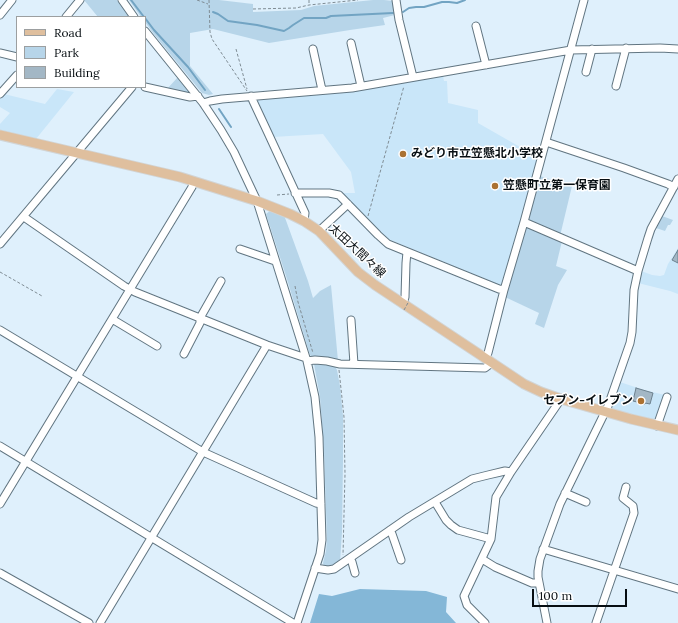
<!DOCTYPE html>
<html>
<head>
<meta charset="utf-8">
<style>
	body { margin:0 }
	#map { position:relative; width:678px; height:623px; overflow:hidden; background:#dff0fc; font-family:Lora,serif }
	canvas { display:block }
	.legend { position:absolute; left:16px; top:16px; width:130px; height:72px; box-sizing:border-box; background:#fff; border:1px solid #9c9fa0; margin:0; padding:5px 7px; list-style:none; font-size:12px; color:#070e12 }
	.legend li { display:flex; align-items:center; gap:8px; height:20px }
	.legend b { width:20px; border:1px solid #9c9fa0 }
	.scale { position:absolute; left:532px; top:589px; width:95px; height:18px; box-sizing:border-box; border:2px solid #070e12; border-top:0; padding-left:5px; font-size:12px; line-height:14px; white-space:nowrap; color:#070e12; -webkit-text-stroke:3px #fff; paint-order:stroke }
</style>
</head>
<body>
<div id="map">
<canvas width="678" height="623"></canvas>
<ul class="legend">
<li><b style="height:5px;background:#dfbf9e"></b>Road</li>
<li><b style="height:11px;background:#b7d5e9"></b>Park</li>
<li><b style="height:11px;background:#a3b7c5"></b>Building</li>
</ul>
<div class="scale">100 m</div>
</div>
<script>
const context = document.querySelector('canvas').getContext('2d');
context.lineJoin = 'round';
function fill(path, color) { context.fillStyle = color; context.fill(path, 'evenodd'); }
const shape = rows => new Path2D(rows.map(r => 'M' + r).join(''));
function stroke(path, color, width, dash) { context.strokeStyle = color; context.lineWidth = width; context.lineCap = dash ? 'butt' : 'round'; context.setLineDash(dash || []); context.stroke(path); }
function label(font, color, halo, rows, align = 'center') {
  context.font = font + ' Lora,"Noto Sans JP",serif'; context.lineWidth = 3; context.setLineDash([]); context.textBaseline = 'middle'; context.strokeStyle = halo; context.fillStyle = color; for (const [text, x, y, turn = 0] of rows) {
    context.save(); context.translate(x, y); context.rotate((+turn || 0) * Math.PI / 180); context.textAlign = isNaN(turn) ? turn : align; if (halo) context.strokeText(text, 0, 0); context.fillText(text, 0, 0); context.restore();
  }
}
fill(shape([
	[443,76,444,81,447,81,448,103,478,110,478,123,527,151,541,147,542,147,502,284,500,285,388,239,343,194,344,193,355,193,351,172,323,134,273,137,256,102,257,100,347,92],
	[57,89,74,92,36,139,0,130,0,124,10,113,0,107,0,99,4,94,45,104],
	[678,248,678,294,670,291,638,283,641,271,652,275,660,276,664,275,668,264],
	[620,382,644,390,665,395,658,418,654,420,613,410,612,406]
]), '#c9e6f9');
fill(shape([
	[84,0,117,0,130,17,98,17],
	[129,0,219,0,253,4,253,12,301,10,314,6,373,0,384,0,393,1,395,15,383,18,385,25,350,30,269,43,213,29,190,33,190,66,213,94,209,95,202,93,153,33,145,22,145,17,141,17],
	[178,77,191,92,190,94,167,89],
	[540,176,572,186,560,236,530,222,528,218],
	[271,210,284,215,308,281,313,298,320,291,331,285,338,361,328,358,312,357,310,355,286,276,266,214],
	[662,216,673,220,670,225,668,225,665,231,656,228],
	[527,226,562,241,556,266,567,270,558,285,544,328,535,324,539,313,505,297,525,227],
	[314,364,335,366,337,370,340,386,343,416,343,460,342,532,340,562,335,566,324,567,323,563,326,551,327,539,324,451,320,397]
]), '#b7d5e9');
fill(shape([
	[360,589,426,591,447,597,446,612,456,623,310,623,319,594,332,596]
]), '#84b7d7');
stroke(shape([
	[131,0,144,17],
	[213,12,218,14,228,21,257,25,284,31,289,28,293,25,304,18,326,18,331,16,393,13],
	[403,12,409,8,416,7,424,7,442,2,449,2,457,3,465,0],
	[145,18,154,30,188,67,205,90],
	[219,109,231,127]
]), '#72a4c3', 2);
const building = shape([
	[678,250,678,263,672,260,678,250],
	[636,388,653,393,650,404,645,403,645,404,633,401,636,388]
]);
fill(building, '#a3b7c5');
stroke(building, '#6d818e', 1);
const minor = shape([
	[122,0,134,17],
	[396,0,399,20,413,77],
	[0,15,12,0],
	[66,17,80,0],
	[476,26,486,65],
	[145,31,203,103,221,130,234,152,257,201,307,361,315,397,319,437,322,540,320,554,297,623],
	[351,43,361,86],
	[313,49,322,90],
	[0,53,17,57],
	[586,72,592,49],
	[616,86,626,48],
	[145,87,190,97,198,96],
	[0,94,17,75],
	[251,96,253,101,268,133,305,213,304,221],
	[203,103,210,101,222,99,352,88,571,50,660,48,678,49],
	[546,142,624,168,668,184,674,187],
	[295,193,329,193,339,195,378,235,388,244,499,289,504,290],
	[24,217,124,286,135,292,267,345,303,357,305,357],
	[524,222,638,271],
	[319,231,348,204],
	[0,244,132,87],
	[240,249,275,261],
	[403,304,405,297,406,263,407,252],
	[112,319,157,346],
	[351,320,354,364],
	[0,330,203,452,316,503,321,504],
	[184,354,200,323,200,318,221,281],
	[485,358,488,353,504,290,524,222,584,0],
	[307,361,315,360,327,361,340,364,485,368,489,365,491,362],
	[657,426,667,397],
	[0,446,293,623],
	[565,493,586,502],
	[435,502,446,520,451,525,458,530,491,539],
	[0,504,192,187,194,181],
	[390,530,392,534,401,560],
	[543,549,678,589],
	[350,558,352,562,355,573],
	[482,559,495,567,532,583,539,583],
	[315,568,328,570,334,569,409,517,472,479,488,475,505,471,511,472],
	[0,573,89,623],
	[100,623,267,345],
	[485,623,467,605,464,596,491,539,496,497,511,472,561,399],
	[547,623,538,577,538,571,540,559,560,504,608,406,630,343,632,332,634,290,638,271,648,238,651,229,678,179],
	[596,623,634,513,633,506,623,498,626,487]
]);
const major = shape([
	[0,135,180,177,257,201,290,214,304,221,319,231,358,272,375,285,485,358,524,384,541,392,561,399,631,419,678,430]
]);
stroke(minor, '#617581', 9);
stroke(major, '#d2d4d4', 11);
stroke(shape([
	[197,0,208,4],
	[209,0,210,32,212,39,247,91],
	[309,0,309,5],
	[253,9,296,8,309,5,358,0],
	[236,49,247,89],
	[277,195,289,194],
	[368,216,404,86],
	[0,272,42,296],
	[295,286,298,302,313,353],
	[339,370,344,417,345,474,343,555]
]), '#7f8c94', 1, [3, 2]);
stroke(minor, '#fff', 7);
stroke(major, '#dfbf9e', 9);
stroke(shape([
	[404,310,409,301]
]), '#7f8c94', 1, [3, 2]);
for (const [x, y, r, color] of [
	[403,154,4,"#ab7131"],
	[495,186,4,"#ab7131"],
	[641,401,4,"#ab7131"]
]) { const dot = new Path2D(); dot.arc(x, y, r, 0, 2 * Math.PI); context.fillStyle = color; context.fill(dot); stroke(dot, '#fff', 1.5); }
label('bold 12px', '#070e12', '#fff', [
	["みどり市立笠懸北小学校",411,154],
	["笠懸町立第一保育園",503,186],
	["セブン-イレブン",633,401,"right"]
], 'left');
label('12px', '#070e12', '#fff', [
	["太田大間々線",357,251,43]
]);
</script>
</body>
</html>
